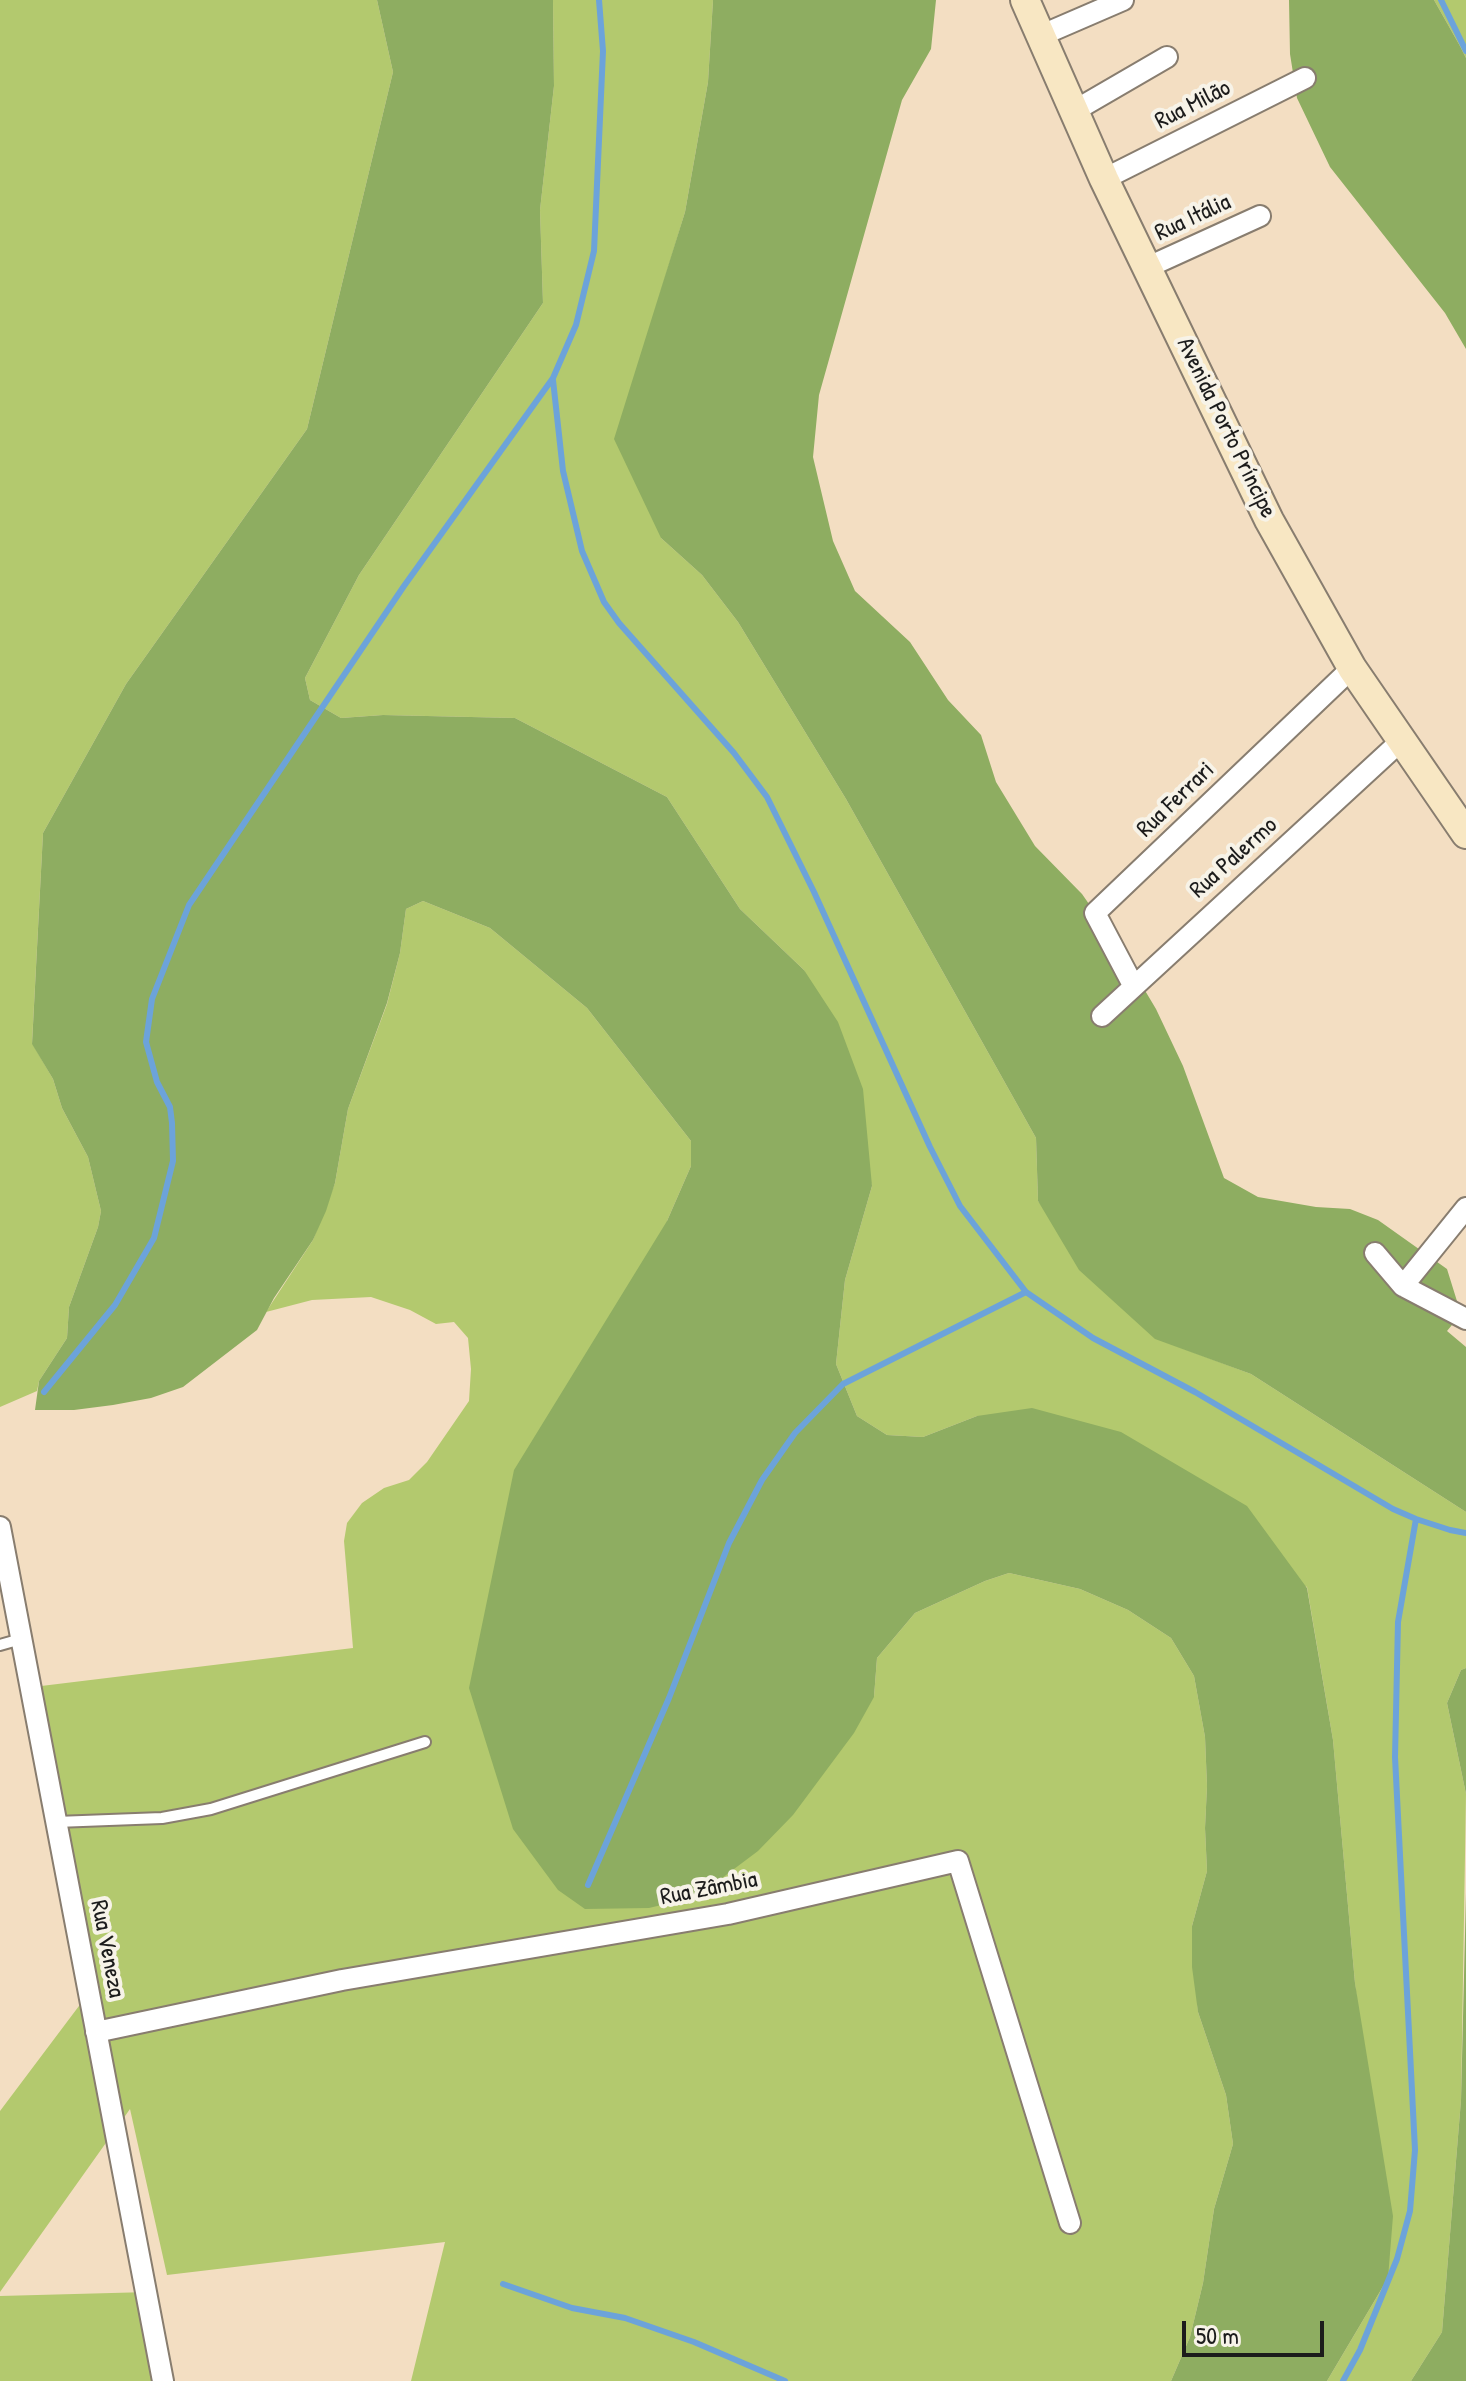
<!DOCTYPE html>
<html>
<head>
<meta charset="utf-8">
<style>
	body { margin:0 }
	#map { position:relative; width:1466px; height:2381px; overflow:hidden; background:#f3dec2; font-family:"Patrick Hand",sans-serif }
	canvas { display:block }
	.scale { position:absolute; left:1182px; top:2321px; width:142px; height:36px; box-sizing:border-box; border:4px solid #1c1c1c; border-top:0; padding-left:10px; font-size:24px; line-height:28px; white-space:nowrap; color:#1c1c1c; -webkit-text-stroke:6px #f7f3e8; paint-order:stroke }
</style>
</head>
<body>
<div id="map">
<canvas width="1466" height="2381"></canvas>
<div class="scale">50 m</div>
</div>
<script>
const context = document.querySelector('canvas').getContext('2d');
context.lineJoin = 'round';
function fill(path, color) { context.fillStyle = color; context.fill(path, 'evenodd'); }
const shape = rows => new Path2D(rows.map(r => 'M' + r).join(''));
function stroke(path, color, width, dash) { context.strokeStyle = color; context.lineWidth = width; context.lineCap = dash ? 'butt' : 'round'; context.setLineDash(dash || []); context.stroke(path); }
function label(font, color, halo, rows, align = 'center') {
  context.font = font + ' "Patrick Hand",sans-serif'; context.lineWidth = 8; context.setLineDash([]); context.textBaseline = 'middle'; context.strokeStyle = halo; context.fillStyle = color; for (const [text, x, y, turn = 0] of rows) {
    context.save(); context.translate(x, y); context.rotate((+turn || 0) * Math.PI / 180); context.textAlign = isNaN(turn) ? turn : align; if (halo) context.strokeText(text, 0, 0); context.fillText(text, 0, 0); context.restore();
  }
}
fill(shape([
	[0,0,377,0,393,72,307,429,126,684,43,833,32,1043,53,1079,62,1108,88,1157,101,1211,98,1227,69,1307,67,1338,39,1381,37,1391,0,1407],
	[553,0,713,0,708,82,685,212,654,314,661,538,702,575,738,622,846,799,1036,1138,1038,1201,1155,1338,1251,1374,1466,1512,1466,1668,1461,1670,1447,1703,1466,1794,1461,2100,1442,2332,1411,2381,1327,2381,1388,2278,1355,1983,1333,1740,1307,1587,977,1416,923,1437,887,1435,857,1416,836,1364,845,1280,872,1186,804,970,740,909,667,797,515,718,383,715,341,718,310,700,305,678,359,575,543,303,540,210,554,86],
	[1434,0,1466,0,1466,58,1460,46],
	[423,901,490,928,587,1008,691,1141,691,1166,667,1221,874,1697,877,1658,915,1613,985,1581,1009,1573,1080,1589,1128,1610,1171,1638,1194,1676,1205,1737,1207,1786,1205,1828,1207,1871,1192,1926,1198,2012,1226,2095,1233,2144,1214,2209,1203,2283,1190,2337,1171,2381,411,2381,445,2242,167,2275,130,2109,0,2292,0,2111,94,1986,33,1687,353,1648,344,1541,347,1523,362,1503,384,1488,409,1480,427,1462,469,1401,471,1369,468,1338,454,1322,436,1324,410,1310,371,1297,312,1300,266,1312,313,1240,335,1183,348,1109,387,1004,400,953,406,909],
	[149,2292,163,2381,0,2381,0,2296]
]), '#b3c96e');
fill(shape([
	[377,0,553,0,554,86,540,210,543,303,359,575,305,678,310,700,341,718,383,715,515,718,667,797,740,909,804,970,838,1022,863,1089,872,1186,845,1280,836,1364,857,1416,887,1435,923,1437,977,1416,1032,1408,1121,1432,1247,1506,1307,1588,1333,1740,1355,1983,1393,2216,1388,2278,1327,2381,1171,2381,1190,2337,1203,2283,1214,2209,1233,2144,1226,2095,1198,2012,1192,1967,1192,1926,1207,1871,1205,1828,1207,1786,1205,1737,1194,1676,1171,1638,1128,1610,1080,1589,1009,1573,985,1581,915,1613,877,1658,874,1697,854,1733,793,1815,758,1851,718,1881,682,1900,649,1908,585,1909,558,1890,513,1829,469,1688,514,1470,667,1221,691,1166,691,1141,587,1008,490,928,423,901,406,909,400,953,387,1003,348,1109,335,1183,326,1211,313,1240,274,1298,257,1330,183,1387,151,1398,113,1405,74,1410,35,1410,39,1381,67,1338,69,1307,98,1227,101,1211,88,1157,62,1108,53,1079,32,1044,43,833,126,684,307,429,393,72],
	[713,0,936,0,931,49,902,100,819,395,813,457,833,541,855,591,910,642,948,700,981,735,996,782,1035,846,1082,894,1119,947,1156,1009,1183,1066,1224,1178,1258,1197,1316,1207,1350,1209,1378,1220,1447,1269,1461,1314,1447,1331,1466,1347,1466,1512,1251,1374,1155,1339,1079,1270,1038,1201,1036,1138,846,799,738,622,702,575,661,538,614,439,685,212,708,82],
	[1289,0,1434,0,1460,46,1466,58,1466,349,1445,313,1330,167,1297,98,1290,54],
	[1466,1668,1466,1794,1447,1703,1461,1670],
	[1466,1893,1466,2381,1411,2381,1442,2332,1461,2100]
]), '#8ead61');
stroke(shape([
	[1441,0,1466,51],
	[553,380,563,471,582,551,604,602,619,623,734,753,767,797,814,892,930,1147,960,1206,1026,1292,1093,1338,1195,1392,1393,1509,1416,1519,1450,1530,1466,1533],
	[44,1392,115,1305,154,1238,173,1161,172,1123,170,1107,157,1082,146,1042,152,999,189,905,404,586,553,378,576,325,594,251,603,51,599,0],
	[588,1885,669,1698,729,1543,762,1480,795,1433,843,1384,1026,1292],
	[503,2284,572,2308,625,2318,694,2342,785,2381],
	[1343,2381,1360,2350,1397,2259,1410,2211,1415,2150,1395,1757,1398,1622,1416,1519]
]), '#6ca3da', 6);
const lane = shape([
	[0,1645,21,1639],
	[56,1822,162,1818,211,1809,425,1742]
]);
const street = shape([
	[1042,35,1123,0],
	[1074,111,1167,57],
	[1104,179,1305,78],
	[1148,267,1260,216],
	[1133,985,1095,913,1352,668],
	[1102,1016,1402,740],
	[1375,1253,1403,1286,1466,1319],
	[1403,1286,1466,1208],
	[0,1527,163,2381],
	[96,2032,342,1980,728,1914,958,1861,1070,2223]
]);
const secondary = shape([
	[1025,0,1104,179,1269,520,1352,668,1466,834]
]);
stroke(lane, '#887d6f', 14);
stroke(street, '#887d6f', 24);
stroke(secondary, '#887d6f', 32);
stroke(lane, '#fff', 10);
stroke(street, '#fff', 20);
stroke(secondary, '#f8e7c3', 28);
label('24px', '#1c1c1c', '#f7f3e8', [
	["Rua Milão",1193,105,-27],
	["Rua Itália",1193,218,-25],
	["Avenida Porto Príncipe",1226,428,64],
	["Rua Ferrari",1176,800,-44],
	["Rua Palermo",1234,858,-42],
	["Rua Zâmbia",709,1889,-11],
	["Rua Veneza",107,1949,79]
]);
</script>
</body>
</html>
